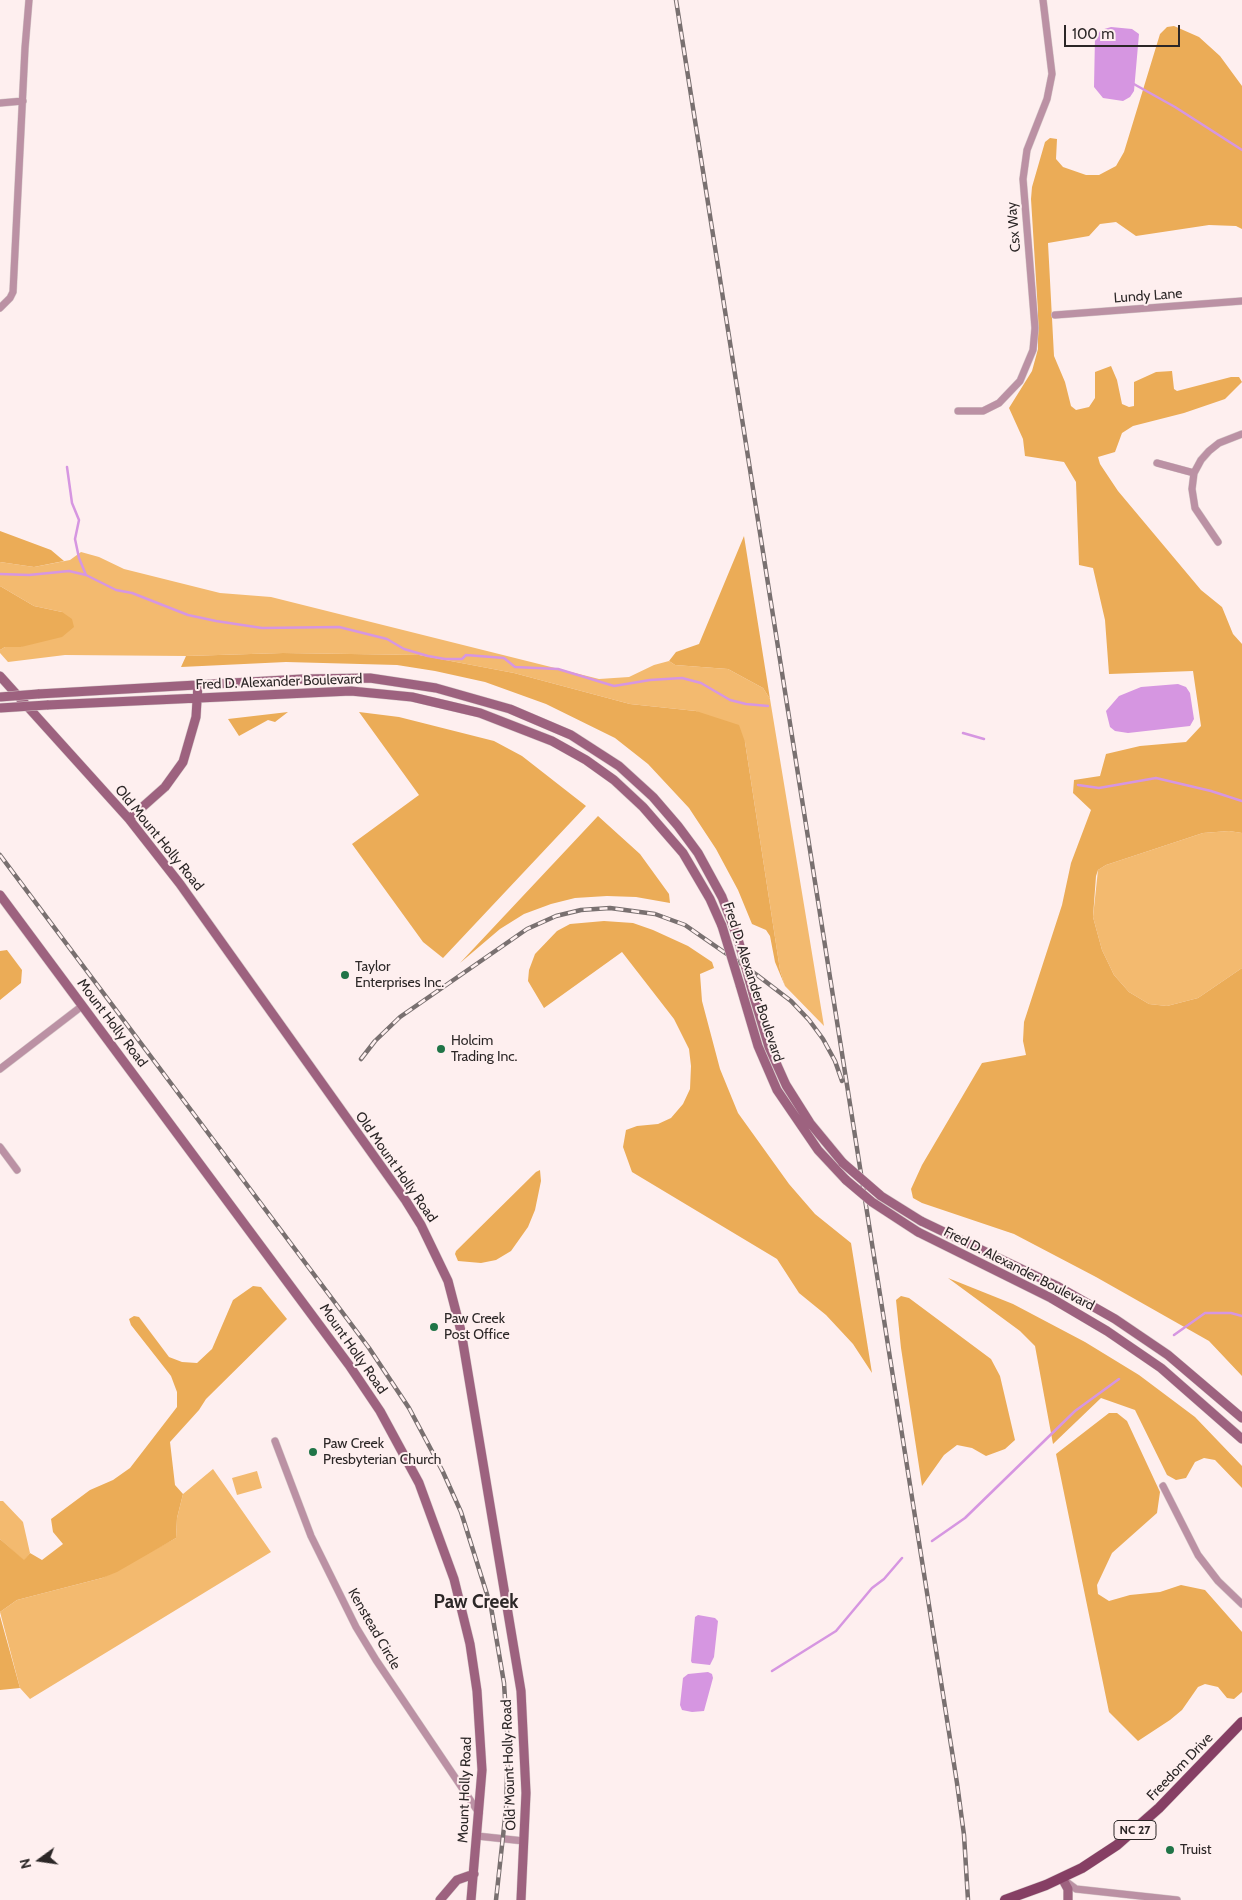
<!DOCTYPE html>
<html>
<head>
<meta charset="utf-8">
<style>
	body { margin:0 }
	#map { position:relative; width:1242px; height:1900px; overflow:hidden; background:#feefef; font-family:Cabin,sans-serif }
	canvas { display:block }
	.north { position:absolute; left:15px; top:1835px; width:50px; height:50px; -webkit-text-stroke:4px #feefef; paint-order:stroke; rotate:256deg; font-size:14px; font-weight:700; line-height:20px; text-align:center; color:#2c2727 }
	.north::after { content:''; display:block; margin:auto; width:18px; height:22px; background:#2c2727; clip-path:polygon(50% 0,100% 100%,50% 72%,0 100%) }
	.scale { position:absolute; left:1064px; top:25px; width:116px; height:22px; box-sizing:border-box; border:2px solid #2c2727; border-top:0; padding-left:6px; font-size:15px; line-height:18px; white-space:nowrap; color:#2c2727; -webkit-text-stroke:4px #feefef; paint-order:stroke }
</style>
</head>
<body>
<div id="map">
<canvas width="1242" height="1900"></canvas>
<div class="north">N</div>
<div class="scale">100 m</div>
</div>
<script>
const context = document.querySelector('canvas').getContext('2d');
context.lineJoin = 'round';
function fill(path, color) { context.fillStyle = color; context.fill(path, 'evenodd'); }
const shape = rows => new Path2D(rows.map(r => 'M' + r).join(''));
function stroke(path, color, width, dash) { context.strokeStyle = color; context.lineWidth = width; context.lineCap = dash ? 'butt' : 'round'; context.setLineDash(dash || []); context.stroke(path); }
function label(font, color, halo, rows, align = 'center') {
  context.font = font + ' Cabin,sans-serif'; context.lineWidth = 4; context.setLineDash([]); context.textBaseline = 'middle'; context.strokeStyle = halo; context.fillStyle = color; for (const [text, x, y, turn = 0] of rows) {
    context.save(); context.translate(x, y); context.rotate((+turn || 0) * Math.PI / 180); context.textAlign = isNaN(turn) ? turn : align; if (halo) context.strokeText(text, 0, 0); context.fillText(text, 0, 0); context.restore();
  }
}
fill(shape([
	[81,552,99,557,124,569,220,593,271,597,599,679,629,677,654,665,669,661,675,665,728,669,763,688,770,699,824,1026,785,986,780,970,745,742,696,711,630,704,514,673,419,655,283,653,186,656,65,655,8,662,0,653,0,650,5,647,21,647,62,612,34,606,0,586,0,562,34,567,70,560],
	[1229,831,1242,833,1242,968,1198,998,1167,1006,1149,1004,1129,992,1114,975,1102,950,1093,917,1098,870,1106,865,1203,833],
	[213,1469,271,1552,30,1699,20,1688,0,1612,17,1600,102,1578,176,1538,177,1518,183,1494],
	[257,1471,262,1488,237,1495,232,1478],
	[0,1501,3,1501,23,1522,30,1553,24,1561,0,1539]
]), '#f3ba6f');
fill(shape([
	[1174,26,1199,37,1220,56,1242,86,1242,229,1236,226,1209,225,1136,236,1116,222,1100,224,1089,236,1048,243,1054,356,1065,382,1071,406,1076,410,1089,407,1095,398,1095,372,1111,366,1117,380,1122,404,1129,407,1134,406,1134,382,1156,372,1172,371,1174,389,1177,391,1231,377,1239,377,1242,382,1225,399,1184,413,1133,426,1122,433,1115,452,1098,457,1100,464,1118,491,1201,590,1222,607,1233,634,1242,644,1242,833,1229,831,1203,833,1106,865,1098,870,1096,876,1093,917,1102,950,1114,975,1129,992,1149,1004,1167,1006,1198,998,1242,968,1242,1376,1209,1341,1096,1277,1014,1234,922,1203,913,1198,911,1189,922,1165,982,1063,1026,1055,1023,1041,1024,1022,1062,905,1071,863,1091,810,1073,793,1074,780,1100,776,1106,754,1140,746,1186,742,1201,726,1193,671,1109,674,1105,620,1093,568,1079,565,1076,482,1064,462,1025,456,1023,439,1009,408,1032,371,1038,349,1038,312,1031,199,1032,187,1045,142,1050,138,1057,139,1056,159,1063,167,1086,175,1099,175,1116,166,1124,152,1160,34,1167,27],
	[0,531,51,550,64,561,34,567,0,562],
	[744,536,770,699,763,688,728,669,675,665,669,661,676,652,699,644],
	[0,586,34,606,62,612,72,619,74,627,62,637,21,647,5,647,0,650],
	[283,653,419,655,514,673,630,704,696,711,739,725,745,742,780,970,785,986,775,962,770,936,766,930,752,924,738,890,716,849,689,808,648,764,615,738,546,704,485,682,435,671,397,665,286,662,181,667,186,656],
	[288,712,275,722,268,720,239,736,228,719],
	[359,712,399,717,494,741,522,756,586,806,443,958,423,942,352,844,419,795],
	[598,816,640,854,669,894,670,903,636,897,607,896,575,898,551,904,524,914,500,929,460,963],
	[604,921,633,923,653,930,688,946,712,962,714,968,700,974,702,1001,720,1069,738,1113,789,1184,815,1214,851,1243,872,1373,853,1344,826,1315,799,1293,777,1259,632,1172,623,1147,626,1130,637,1126,658,1124,671,1118,683,1104,690,1089,691,1066,689,1049,674,1019,622,952,544,1008,528,981,529,970,535,954,557,931,570,924],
	[7,950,22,970,21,983,0,1000,0,951],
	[540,1170,541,1181,535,1210,528,1227,511,1251,496,1260,481,1263,458,1261,455,1254,456,1251,536,1172],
	[948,1278,1013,1304,1085,1342,1139,1375,1195,1417,1242,1466,1242,1488,1215,1460,1204,1458,1195,1462,1186,1478,1176,1480,1167,1475,1135,1410,1101,1398,1053,1444,1035,1346,1020,1331],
	[253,1286,261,1287,287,1319,206,1399,199,1410,170,1442,175,1485,183,1494,177,1518,176,1538,117,1572,102,1578,17,1600,0,1612,0,1539,24,1560,30,1553,42,1560,63,1544,53,1532,51,1519,90,1490,113,1480,130,1468,177,1407,177,1392,171,1376,131,1325,129,1319,134,1316,139,1317,169,1357,182,1362,197,1363,212,1349,233,1300],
	[901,1296,909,1298,991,1359,1000,1376,1015,1440,1005,1449,986,1456,972,1448,957,1445,944,1455,922,1486,901,1348,896,1300],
	[1109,1413,1117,1413,1127,1421,1160,1492,1157,1513,1112,1553,1097,1585,1098,1594,1109,1601,1130,1595,1160,1592,1181,1585,1205,1590,1242,1632,1242,1692,1234,1699,1227,1698,1218,1687,1205,1684,1198,1687,1182,1710,1170,1720,1138,1741,1109,1712,1056,1454],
	[0,1616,20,1688,0,1690]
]), '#ebac57');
fill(shape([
	[1111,27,1132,29,1139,34,1134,91,1130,97,1123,101,1103,98,1094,87,1095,37,1101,30],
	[1178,684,1186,687,1190,693,1194,719,1190,726,1128,733,1115,731,1110,727,1106,711,1119,696,1141,687],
	[698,1615,715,1618,718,1621,714,1657,710,1665,692,1663,691,1661,695,1617],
	[708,1672,712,1674,713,1678,704,1711,692,1712,682,1710,680,1705,683,1678,688,1674]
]), '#d696e1');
stroke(shape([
	[1132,83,1175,107,1242,150],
	[67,467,72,503,79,520,75,539,79,558,86,575],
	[0,574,29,575,69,571,86,575,116,590,132,593,188,615,216,621,262,628,339,627,387,639,404,649,428,656,445,659,462,659,466,655,504,658,515,667,558,669,614,686,650,680,682,678,701,683,730,700,746,704,768,706],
	[963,733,984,739],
	[1078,785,1099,788,1156,778,1211,791,1242,801],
	[1174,1335,1205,1313,1231,1313,1242,1316],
	[932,1541,965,1518,1075,1411,1119,1379],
	[772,1671,836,1631,872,1588,884,1579,902,1558]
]), '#d696e1', 2.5);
const street = shape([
	[0,103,23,101],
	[0,308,10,298,13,292,25,48,29,0],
	[1055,315,1242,301],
	[958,411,983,411,999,403,1020,381,1033,350,1035,328,1023,179,1027,150,1047,99,1052,74,1043,0],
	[1157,463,1194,473],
	[1218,542,1195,508,1192,489,1194,473,1201,460,1209,451,1219,443,1242,434],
	[0,1069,82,1006],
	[0,1147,17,1170],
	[275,1441,311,1536,356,1627,376,1660,479,1813],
	[1163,1486,1198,1555,1218,1581,1242,1604],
	[477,1836,524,1841],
	[1064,1880,1076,1889,1177,1900]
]);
const secondary = shape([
	[0,676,129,819,180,884,406,1201,421,1225,448,1281,461,1331,521,1691,526,1793,521,1900],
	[38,694,302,679,370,678,436,688,510,709,571,735,619,766,653,797,678,826,698,853,722,897,738,939],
	[47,705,351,691,412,697,480,713,552,741,586,760,614,780,643,807,683,853,710,899,722,926],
	[129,819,165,787,183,762,196,717,198,684],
	[0,895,349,1365,380,1411,419,1483,454,1579,470,1644,477,1691,482,1770,471,1900],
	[740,985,758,1046,777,1090,818,1150,846,1180],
	[754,997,769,1047,786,1085,810,1123,843,1163],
	[921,1221,1057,1286,1115,1319,1168,1355,1242,1418],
	[918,1232,1051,1298,1107,1331,1161,1368,1242,1439],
	[1062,1878,1068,1889,1068,1900],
	[440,1900,457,1880,474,1874]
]);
const primary = shape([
	[1005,1900,1046,1885,1082,1868,1117,1845,1159,1808,1242,1722]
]);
stroke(street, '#d8cbcb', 8);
stroke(secondary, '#d8cbcb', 10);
stroke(primary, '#d8cbcb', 11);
stroke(street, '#bb91a4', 7);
stroke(secondary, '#9d627f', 9);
stroke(primary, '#863f64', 10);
const rail = shape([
	[676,0,957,1783,964,1835,968,1900],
	[0,855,369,1348,409,1408,443,1472,461,1512,491,1607,504,1683,508,1747,506,1809,496,1900],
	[361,1059,375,1041,400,1017,527,929,556,916,581,910,610,908,655,914,685,925,757,975,791,1001,809,1020,823,1039,835,1061,842,1081]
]);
stroke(rail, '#797070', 4.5);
stroke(rail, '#feefef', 2.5, [8]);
const secondaryBridge = shape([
	[0,697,38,694],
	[0,708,47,705],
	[722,926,740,985],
	[738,939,754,997],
	[843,1163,881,1196,921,1221],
	[846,1180,872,1202,918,1232]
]);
stroke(secondaryBridge, '#d8cbcb', 10, []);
stroke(secondaryBridge, '#9d627f', 9);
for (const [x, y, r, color] of [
	[345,975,5,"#207447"],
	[441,1049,5,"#207447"],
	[434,1327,5,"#207447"],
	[313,1452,5,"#207447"],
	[1170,1850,5,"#207447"]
]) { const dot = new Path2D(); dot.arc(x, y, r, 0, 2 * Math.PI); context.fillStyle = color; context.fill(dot); stroke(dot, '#feefef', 2); }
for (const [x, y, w] of [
	[1135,1830,42]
]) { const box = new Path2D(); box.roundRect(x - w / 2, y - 9.5, w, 19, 4); context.fillStyle = '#feefef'; context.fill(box); stroke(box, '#2c2727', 1); }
label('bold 12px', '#2c2727', null, [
	["NC 27",1135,1830]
]);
label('14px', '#2c2727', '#feefef', [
	["Csx Way",1014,227,-95],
	["Lundy Lane",1148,296,-4],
	["Fred D. Alexander Boulevard",279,682,-2],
	["Old Mount Holly Road",159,838,51],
	["Fred D. Alexander Boulevard",753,982,72],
	["Mount Holly Road",112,1023,53],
	["Old Mount Holly Road",396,1167,55],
	["Fred D. Alexander Boulevard",1019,1269,27],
	["Mount Holly Road",353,1349,55],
	["Kenstead Circle",374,1629,60],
	["Old Mount Holly Road",509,1765,-92],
	["Freedom Drive",1180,1767,-46],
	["Mount Holly Road",465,1790,-88]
]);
label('14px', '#2c2727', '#feefef', [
	["Taylor",355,967],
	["Enterprises Inc.",355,983],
	["Holcim",451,1041],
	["Trading Inc.",451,1057],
	["Paw Creek",444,1319],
	["Post Office",444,1335],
	["Paw Creek",323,1444],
	["Presbyterian Church",323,1460],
	["Truist",1180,1850]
], 'left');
label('bold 19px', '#2c2727', '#feefef', [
	["Paw Creek",476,1602]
]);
</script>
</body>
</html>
